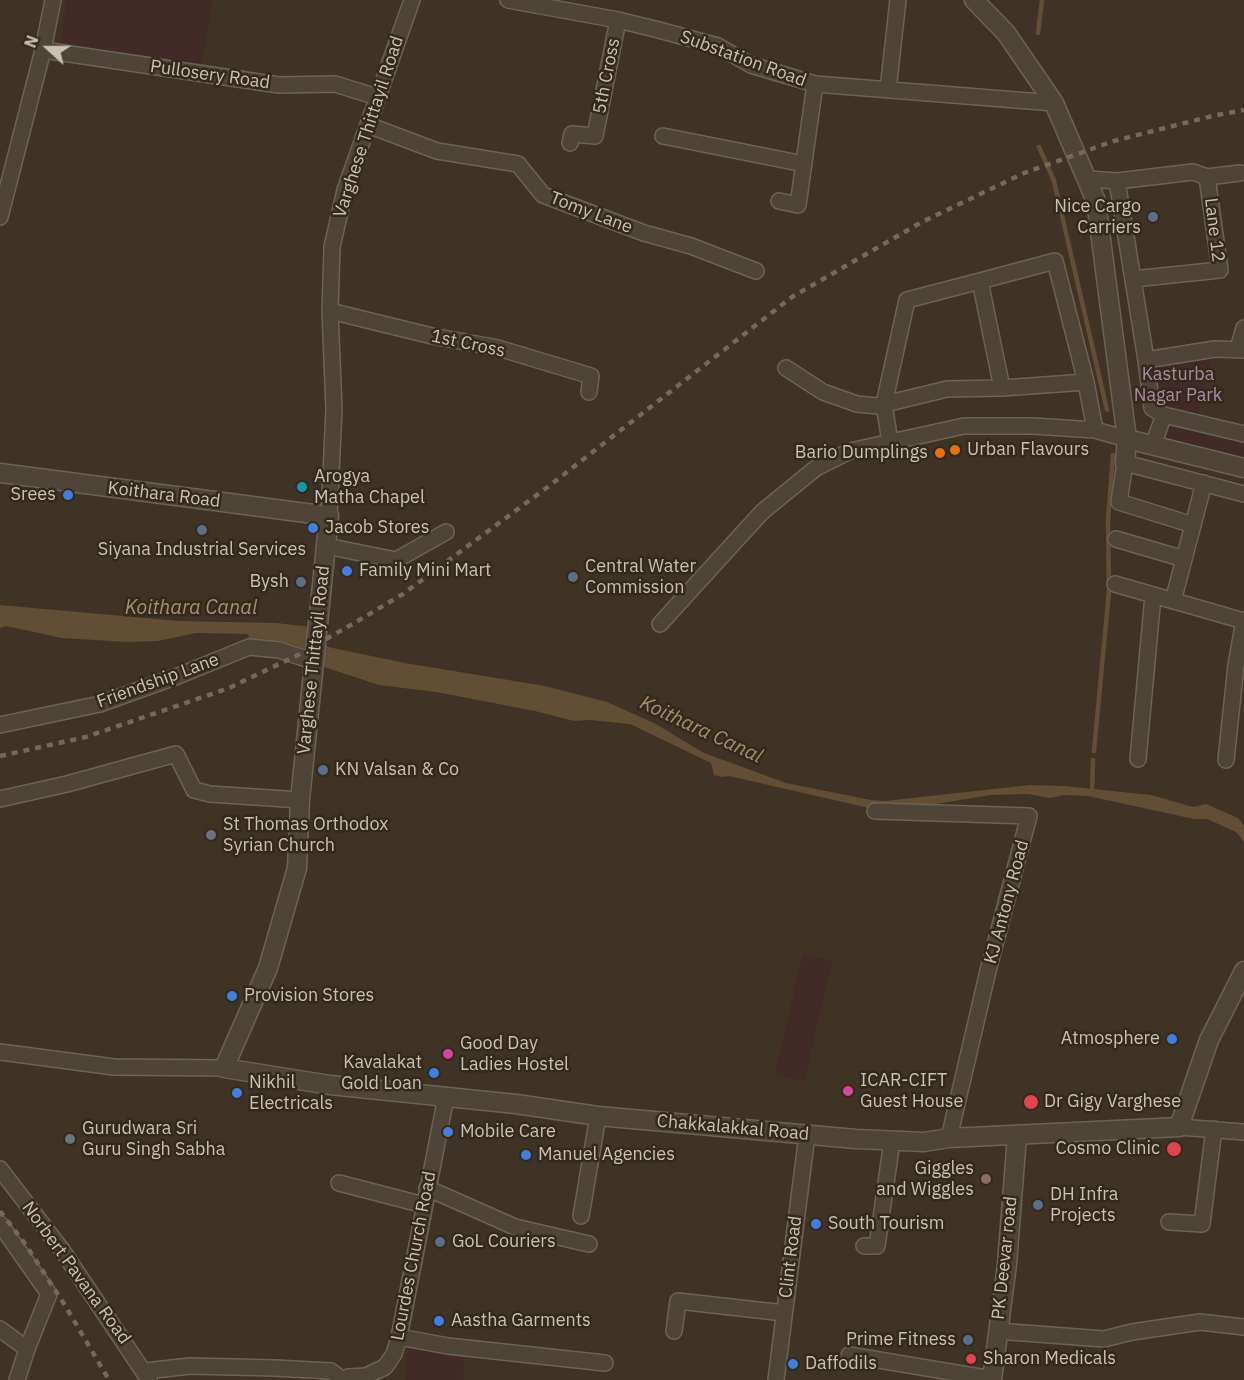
<!DOCTYPE html>
<html>
<head>
<meta charset="utf-8">
<style>
	body { margin:0 }
	#map { position:relative; width:1244px; height:1380px; overflow:hidden; background:#3e3324; font-family:"IBM Plex Sans",sans-serif }
	canvas { display:block }
	.north { position:absolute; left:18px; top:18px; width:60px; height:60px; -webkit-text-stroke:4px #332a1d; paint-order:stroke; rotate:291deg; font-size:16px; font-weight:700; line-height:24px; text-align:center; color:#c9c1b4 }
	.north::after { content:''; display:block; margin:auto; width:21px; height:27px; background:#c9c1b4; clip-path:polygon(50% 0,100% 100%,50% 72%,0 100%) }
</style>
</head>
<body>
<div id="map">
<canvas width="1244" height="1380"></canvas>
<div class="north">N</div>
</div>
<script>
const context = document.querySelector('canvas').getContext('2d');
context.lineJoin = 'round';
function fill(path, color) { context.fillStyle = color; context.fill(path, 'evenodd'); }
const shape = rows => new Path2D(rows.map(r => 'M' + r).join(''));
function stroke(path, color, width, dash) { context.strokeStyle = color; context.lineWidth = width; context.lineCap = dash ? 'butt' : 'round'; context.setLineDash(dash || []); context.stroke(path); }
function label(font, color, halo, rows, align = 'center') {
  context.font = font + ' "IBM Plex Sans",sans-serif'; context.lineWidth = 5; context.setLineDash([]); context.textBaseline = 'middle'; context.strokeStyle = halo; context.fillStyle = color; for (const [text, x, y, turn = 0] of rows) {
    context.save(); context.translate(x, y); context.rotate((+turn || 0) * Math.PI / 180); context.textAlign = isNaN(turn) ? turn : align; if (halo) context.strokeText(text, 0, 0); context.fillText(text, 0, 0); context.restore();
  }
}
fill(shape([
	[67,0,212,0,201,68,60,45],
	[1211,357,1198,413,1162,408,1155,400,1151,364],
	[1168,421,1244,439,1244,459,1163,439],
	[803,954,832,961,804,1081,775,1075],
	[408,1349,464,1351,463,1380,405,1380]
]), '#412a28');
fill(shape([
	[0,605,179,621,276,623,312,627,328,647,405,663,545,686,607,702,654,723,704,753,786,783,871,800,884,801,1030,785,1064,786,1151,795,1193,807,1206,804,1238,818,1244,826,1244,842,1236,832,1207,819,1194,819,1088,796,1064,795,1050,798,1028,794,991,795,936,804,869,808,729,776,722,777,714,775,711,763,630,724,590,720,574,721,535,711,436,692,379,685,318,665,319,654,291,644,250,642,248,634,196,633,158,641,127,642,62,638,6,626,0,628]
]), '#614e34');
stroke(shape([
	[1038,33,1042,0],
	[1039,147,1054,181,1107,410],
	[1094,751,1109,591,1108,520,1113,455],
	[1092,793,1093,760]
]), '#614e34', 4.5);
const minor = shape([
	[508,0,618,20,655,29,718,46,751,65,815,84,1054,103],
	[43,50,279,85,335,84,377,97],
	[888,90,898,0],
	[368,125,437,151,518,164,543,195,644,233,691,246,756,271],
	[663,136,804,164],
	[570,143,572,134,595,136,618,20],
	[1087,179,1117,181,1193,172,1207,177,1240,173],
	[1117,181,1146,360,1152,408,1164,415,1244,434],
	[779,201,798,205,815,84],
	[0,217,43,50,53,0],
	[1133,279,1220,270,1207,177],
	[330,311,432,336,498,348,591,376,589,392],
	[1238,349,1244,328],
	[1146,360,1215,349,1244,350],
	[786,368,823,392,857,404,877,406,947,389,1002,388],
	[1086,382,1002,388,980,281,1055,261,1086,382,1095,430],
	[890,442,884,404,907,300,980,281],
	[1153,445,1164,415],
	[329,516,334,409,330,311,332,247,345,190,412,0],
	[1193,525,1119,502,1125,463,1244,494],
	[1116,539,1184,559],
	[326,546,396,560,446,532],
	[1115,584,1244,621],
	[1173,601,1204,483],
	[660,624,762,512,816,468,850,451,964,426,1033,426,1095,430,1127,439],
	[0,725,100,704,178,676,249,647,279,650,313,661],
	[1138,759,1153,596],
	[1226,760,1236,665,1244,620],
	[0,799,67,784,176,754,194,790,210,794,300,800],
	[875,811,1029,816,988,971,949,1138],
	[0,1052,114,1067,224,1068],
	[1179,1127,1244,1132],
	[0,1169,62,1250,149,1380],
	[339,1183,424,1205],
	[427,1188,515,1227,589,1244],
	[581,1216,598,1116],
	[1169,1222,1202,1224,1214,1129],
	[0,1224,49,1294,27,1349,17,1380],
	[864,1246,877,1246,892,1141],
	[0,1329,27,1349],
	[674,1331,678,1301,784,1313],
	[997,1331,1104,1339,1132,1332,1200,1322,1244,1327],
	[399,1337,448,1346,605,1363],
	[849,1355,992,1379],
	[145,1371,190,1366,275,1368,331,1371,341,1379],
	[341,1380,348,1377,366,1376,385,1367,394,1354,399,1337,446,1097],
	[776,1380,807,1135]
]);
const tertiary = shape([
	[974,0,1006,33,1054,103,1096,201,1127,439,1125,463],
	[1127,439,1244,468],
	[0,473,329,516,300,800,297,868,268,968,224,1068,330,1085,516,1104,598,1116,856,1139,924,1142,949,1138,1179,1127,1209,1040,1244,971],
	[992,1380,1007,1264,1017,1136]
]);
stroke(minor, '#6c6356', 18);
stroke(tertiary, '#6c6356', 21);
stroke(minor, '#4e4538', 15);
stroke(tertiary, '#4e4538', 18);
stroke(shape([
	[0,756,86,737,229,688,298,655,356,622,403,594,549,486,792,297,920,223,1024,173,1114,141,1212,116,1244,110],
	[0,1211,26,1245,66,1307,109,1380]
]), '#756a5a', 4.5, [6, 6]);
for (const [x, y, r, color] of [
	[1153,217,6,"#5c6f8a"],
	[955,450,6,"#e8710a"],
	[940,453,6,"#e8710a"],
	[302,487,6,"#0f9aa8"],
	[68,495,6,"#3f7fe0"],
	[313,528,6,"#3f7fe0"],
	[202,530,6,"#5c6f8a"],
	[347,571,6,"#3f7fe0"],
	[573,577,6,"#5c6f8a"],
	[301,582,6,"#5c6f8a"],
	[323,770,6,"#5c6f8a"],
	[211,835,6,"#6b7280"],
	[232,996,6,"#3f7fe0"],
	[1172,1039,6,"#3f7fe0"],
	[448,1054,6,"#d1479c"],
	[434,1073,6,"#3f7fe0"],
	[848,1091,6,"#d1479c"],
	[237,1093,6,"#3f7fe0"],
	[1031,1102,8,"#e0444e"],
	[448,1132,6,"#3f7fe0"],
	[70,1139,6,"#6b7280"],
	[1174,1149,8,"#e0444e"],
	[526,1155,6,"#3f7fe0"],
	[986,1179,6,"#8d6e63"],
	[1038,1205,6,"#5c6f8a"],
	[816,1224,6,"#3f7fe0"],
	[440,1242,6,"#5c6f8a"],
	[439,1321,6,"#3f7fe0"],
	[968,1340,6,"#5c6f8a"],
	[971,1359,6,"#e0444e"],
	[793,1364,6,"#3f7fe0"]
]) { const dot = new Path2D(); dot.arc(x, y, r, 0, 2 * Math.PI); context.fillStyle = color; context.fill(dot); stroke(dot, '#332a1d', 2); }
label('18px', '#c9c1b4', '#332a1d', [
	["Substation Road",743,59,20],
	["Pullosery Road",210,75,8],
	["5th Cross",607,76,-79],
	["Varghese Thittayil Road",369,127,-72],
	["Tomy Lane",591,213,21],
	["Lane 12",1214,230,83],
	["1st Cross",468,344,12],
	["Koithara Road",164,495,7],
	["Varghese Thittayil Road",314,660,-84],
	["Friendship Lane",158,681,-20],
	["KJ Antony Road",1007,902,-75],
	["Chakkalakkal Road",733,1128,5],
	["Lourdes Church Road",414,1256,-79],
	["Clint Road",791,1257,-83],
	["PK Deevar road",1005,1258,-84],
	["Norbert Pavana Road",76,1273,54]
]);
label('18px', '#c9c1b4', '#332a1d', [
	["Nice Cargo",1141,207,"right"],
	["Carriers",1141,228,"right"],
	["Urban Flavours",967,450],
	["Bario Dumplings",928,453,"right"],
	["Arogya",314,477],
	["Matha Chapel",314,498],
	["Srees",56,495,"right"],
	["Jacob Stores",325,528],
	["Siyana Industrial Services",202,550,"center"],
	["Central Water",585,567],
	["Commission",585,588],
	["Family Mini Mart",359,571],
	["Bysh",289,582,"right"],
	["KN Valsan & Co",335,770],
	["St Thomas Orthodox",223,825],
	["Syrian Church",223,846],
	["Provision Stores",244,996],
	["Atmosphere",1160,1039,"right"],
	["Good Day",460,1044],
	["Ladies Hostel",460,1065],
	["Kavalakat",422,1063,"right"],
	["Gold Loan",422,1084,"right"],
	["ICAR-CIFT",860,1081],
	["Guest House",860,1102],
	["Nikhil",249,1083],
	["Electricals",249,1104],
	["Dr Gigy Varghese",1044,1102],
	["Gurudwara Sri",82,1129],
	["Guru Singh Sabha",82,1150],
	["Mobile Care",460,1132],
	["Cosmo Clinic",1160,1149,"right"],
	["Manuel Agencies",538,1155],
	["Giggles",974,1169,"right"],
	["and Wiggles",974,1190,"right"],
	["DH Infra",1050,1195],
	["Projects",1050,1216],
	["South Tourism",828,1224],
	["GoL Couriers",452,1242],
	["Aastha Garments",451,1321],
	["Prime Fitness",956,1340,"right"],
	["Sharon Medicals",983,1359],
	["Daffodils",805,1364]
], 'left');
label('18px', '#ae89a5', '#332a1d', [
	["Kasturba",1178,375],
	["Nagar Park",1178,396]
]);
label('italic 20px', '#a88f6d', '#332a1d', [
	["Koithara Canal",191,608],
	["Koithara Canal",701,730,25]
]);
</script>
</body>
</html>
